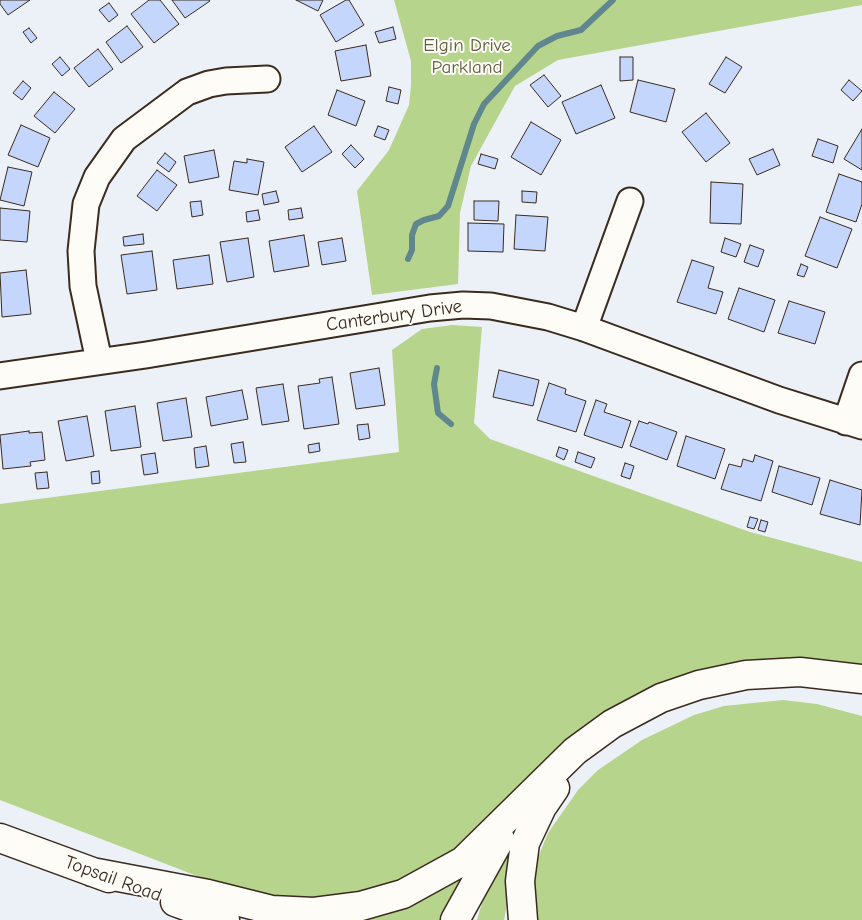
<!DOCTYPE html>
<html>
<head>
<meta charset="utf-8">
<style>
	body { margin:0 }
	canvas { display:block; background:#ecf1f8 }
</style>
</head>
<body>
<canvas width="862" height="920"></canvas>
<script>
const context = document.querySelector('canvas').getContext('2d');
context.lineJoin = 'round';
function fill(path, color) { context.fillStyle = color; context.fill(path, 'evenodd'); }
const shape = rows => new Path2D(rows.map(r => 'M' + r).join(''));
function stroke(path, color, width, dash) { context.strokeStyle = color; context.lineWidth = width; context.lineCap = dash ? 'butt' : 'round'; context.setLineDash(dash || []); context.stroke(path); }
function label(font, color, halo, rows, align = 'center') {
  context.font = font + ' "Comic Neue",sans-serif'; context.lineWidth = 4; context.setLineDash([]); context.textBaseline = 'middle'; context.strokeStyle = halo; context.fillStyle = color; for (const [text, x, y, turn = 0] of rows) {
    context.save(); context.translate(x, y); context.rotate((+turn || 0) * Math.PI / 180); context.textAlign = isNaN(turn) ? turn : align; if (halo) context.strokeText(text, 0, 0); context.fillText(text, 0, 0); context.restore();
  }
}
fill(shape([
	[394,0,862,0,862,5,558,60,515,86,471,166,460,213,458,284,372,295,357,191,389,150,409,105,411,85,411,61],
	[452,325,482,327,474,423,490,439,750,532,862,562,862,669,742,662,708,669,676,679,468,843,413,879,338,902,249,896,0,800,0,504,399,452,392,350,422,329],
	[783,700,817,704,862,716,862,920,524,920,529,880,548,833,578,790,598,770,642,740,694,715,724,706],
	[551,796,512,876,504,920,477,920,491,873,506,840,522,815],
	[465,869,462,920,335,920]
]), '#b7d48c');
stroke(shape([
	[408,259,412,250,412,235,416,224,424,220,439,216,448,206,474,124,484,104,538,46,557,36,581,30,613,0],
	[437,368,434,384,438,413,451,424]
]), '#60878e', 6);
const building = shape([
	[0,0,30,0,8,15,0,4,0,0],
	[149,0,160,0,179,24,154,43,131,14,149,0],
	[172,0,209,0,210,1,185,18,172,0],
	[296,0,323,0,318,11,296,0],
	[346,0,349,0,364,25,336,42,320,15,346,0],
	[109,3,118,15,109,22,99,10,109,3],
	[127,26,143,47,121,63,106,42,127,26],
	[393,27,396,39,379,43,375,32,393,27],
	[29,28,37,38,31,43,23,32,29,28],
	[366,45,371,76,341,81,335,51,366,45],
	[98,49,113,69,89,87,74,68,98,49],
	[60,57,70,69,62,76,52,64,60,57],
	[620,57,633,57,633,80,620,81,620,57],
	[726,57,742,67,725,93,709,84,726,57],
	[544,75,561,96,548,107,530,85,544,75],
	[638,80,675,89,666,122,630,112,638,80],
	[849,80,862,91,853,101,841,90,849,80],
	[23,81,31,88,22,100,13,93,23,81],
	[601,85,615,118,576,134,562,102,601,85],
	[389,87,401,90,398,104,386,101,389,87],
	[337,90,365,101,356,126,328,115,337,90],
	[54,92,75,109,55,133,34,116,54,92],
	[706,113,730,143,706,162,682,132,706,113],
	[531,122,561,140,541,175,511,157,531,122],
	[21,125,50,138,38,167,8,155,21,125],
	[314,126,332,152,302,172,285,147,314,126],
	[378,126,389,130,385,140,374,136,378,126],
	[862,129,862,170,844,159,862,129],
	[818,139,838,146,833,163,812,156,818,139],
	[351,145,364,159,355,168,342,154,351,145],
	[773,149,780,165,757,175,749,159,773,149],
	[214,150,219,177,189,183,184,156,214,150],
	[165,153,176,162,169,172,157,163,165,153],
	[481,154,498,159,495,169,478,164,481,154],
	[247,159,264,162,258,195,229,190,234,161,247,163,247,159],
	[8,167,32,172,24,206,0,200,8,167],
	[157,170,177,185,157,211,137,196,157,170],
	[839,174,862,182,862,204,856,222,826,212,839,174],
	[711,182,743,184,741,224,710,223,711,182],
	[276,191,279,202,264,205,262,194,276,191],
	[522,191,537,192,536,203,522,202,522,191],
	[201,201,203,215,192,217,190,202,201,201],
	[474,201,499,201,498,221,474,220,474,201],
	[0,208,30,211,27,242,0,240,0,208],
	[301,208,303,218,289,220,288,210,301,208],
	[258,210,260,220,247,222,246,212,258,210],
	[516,215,548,217,545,251,514,249,516,215],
	[820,217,852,229,837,268,805,256,820,217],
	[468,223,504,224,503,252,468,251,468,223],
	[143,234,144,244,124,246,123,237,143,234],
	[304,235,309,266,274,272,269,241,304,235],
	[248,238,254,277,227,282,220,242,248,238],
	[342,238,346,261,322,265,318,242,342,238],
	[725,238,741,244,736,257,721,252,725,238],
	[750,245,764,250,758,267,744,262,750,245],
	[152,251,157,290,127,294,121,255,152,251],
	[209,255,213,284,177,289,173,260,209,255],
	[692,260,714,267,708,288,723,292,716,314,677,302,692,260],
	[801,264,808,267,804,277,797,275,801,264],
	[26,270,31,314,2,317,0,273,26,270],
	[739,288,775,300,764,332,728,319,739,288],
	[789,301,825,312,815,344,778,333,789,301],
	[379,368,385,405,356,409,350,373,379,368],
	[499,370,539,380,533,406,493,397,499,370],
	[332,377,339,424,304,429,298,386,320,383,319,379,332,377],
	[549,383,566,389,565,394,586,401,576,432,537,420,549,383],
	[283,384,289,421,262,425,256,388,283,384],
	[242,390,248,419,211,426,206,397,242,390],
	[186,398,192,437,163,441,157,403,186,398],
	[596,400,607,404,604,412,631,421,622,448,584,435,596,400],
	[135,406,141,447,111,451,105,411,135,406],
	[87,416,94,456,66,461,58,421,87,416],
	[639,421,648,424,649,422,677,432,667,460,630,446,639,421],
	[368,424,370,438,359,440,357,425,368,424],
	[29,431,29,433,42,432,45,460,30,462,31,466,3,469,0,435,29,431],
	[686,436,725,449,715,479,677,466,686,436],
	[243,442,246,462,234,463,231,444,243,442],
	[319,443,320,451,309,453,308,445,319,443],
	[206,446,209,466,196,468,194,448,206,446],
	[559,447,568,450,564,460,556,456,559,447],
	[578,452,595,458,591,468,575,462,578,452],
	[155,453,158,473,144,475,141,455,155,453],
	[755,455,773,461,761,501,721,489,729,464,741,467,743,459,753,462,755,455],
	[625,463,634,466,630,479,621,476,625,463],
	[779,466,820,478,812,505,772,492,779,466],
	[99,471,100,483,92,484,91,472,99,471],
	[47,472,49,488,37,489,35,473,47,472],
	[830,480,862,490,860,525,820,514,830,480],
	[750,517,758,519,754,529,747,527,750,517],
	[761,520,768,522,765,532,758,530,761,520]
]);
fill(building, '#c4d6fc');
stroke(building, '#3b2a1e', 1);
const street = shape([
	[584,328,630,201],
	[99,361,83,286,81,251,86,204,97,177,124,139,187,92,209,84,226,81,267,79],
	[0,376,146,355,430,308,463,305,491,306,548,317,584,328,779,400,862,426],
	[846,422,862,375]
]);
const primary = shape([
	[0,838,109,878],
	[92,872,208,894,272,910,314,912,361,906,403,894,463,861,575,751,612,724,661,698,699,685,746,675,800,672,862,679],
	[175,902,225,920],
	[455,920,500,839],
	[523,920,520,881,525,843,542,807,555,788]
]);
stroke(street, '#3b2a1e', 29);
stroke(primary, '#3b2a1e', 31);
stroke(street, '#fdfcf7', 25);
stroke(primary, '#fdfcf7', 28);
label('19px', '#605d3f', '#fdfcf7', [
	["Elgin Drive",467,46],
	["Parkland",467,68]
]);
label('19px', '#3b2a1e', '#fdfcf7', [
	["Canterbury Drive",394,316,-8],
	["Topsail Road",113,879,20]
]);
</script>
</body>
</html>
